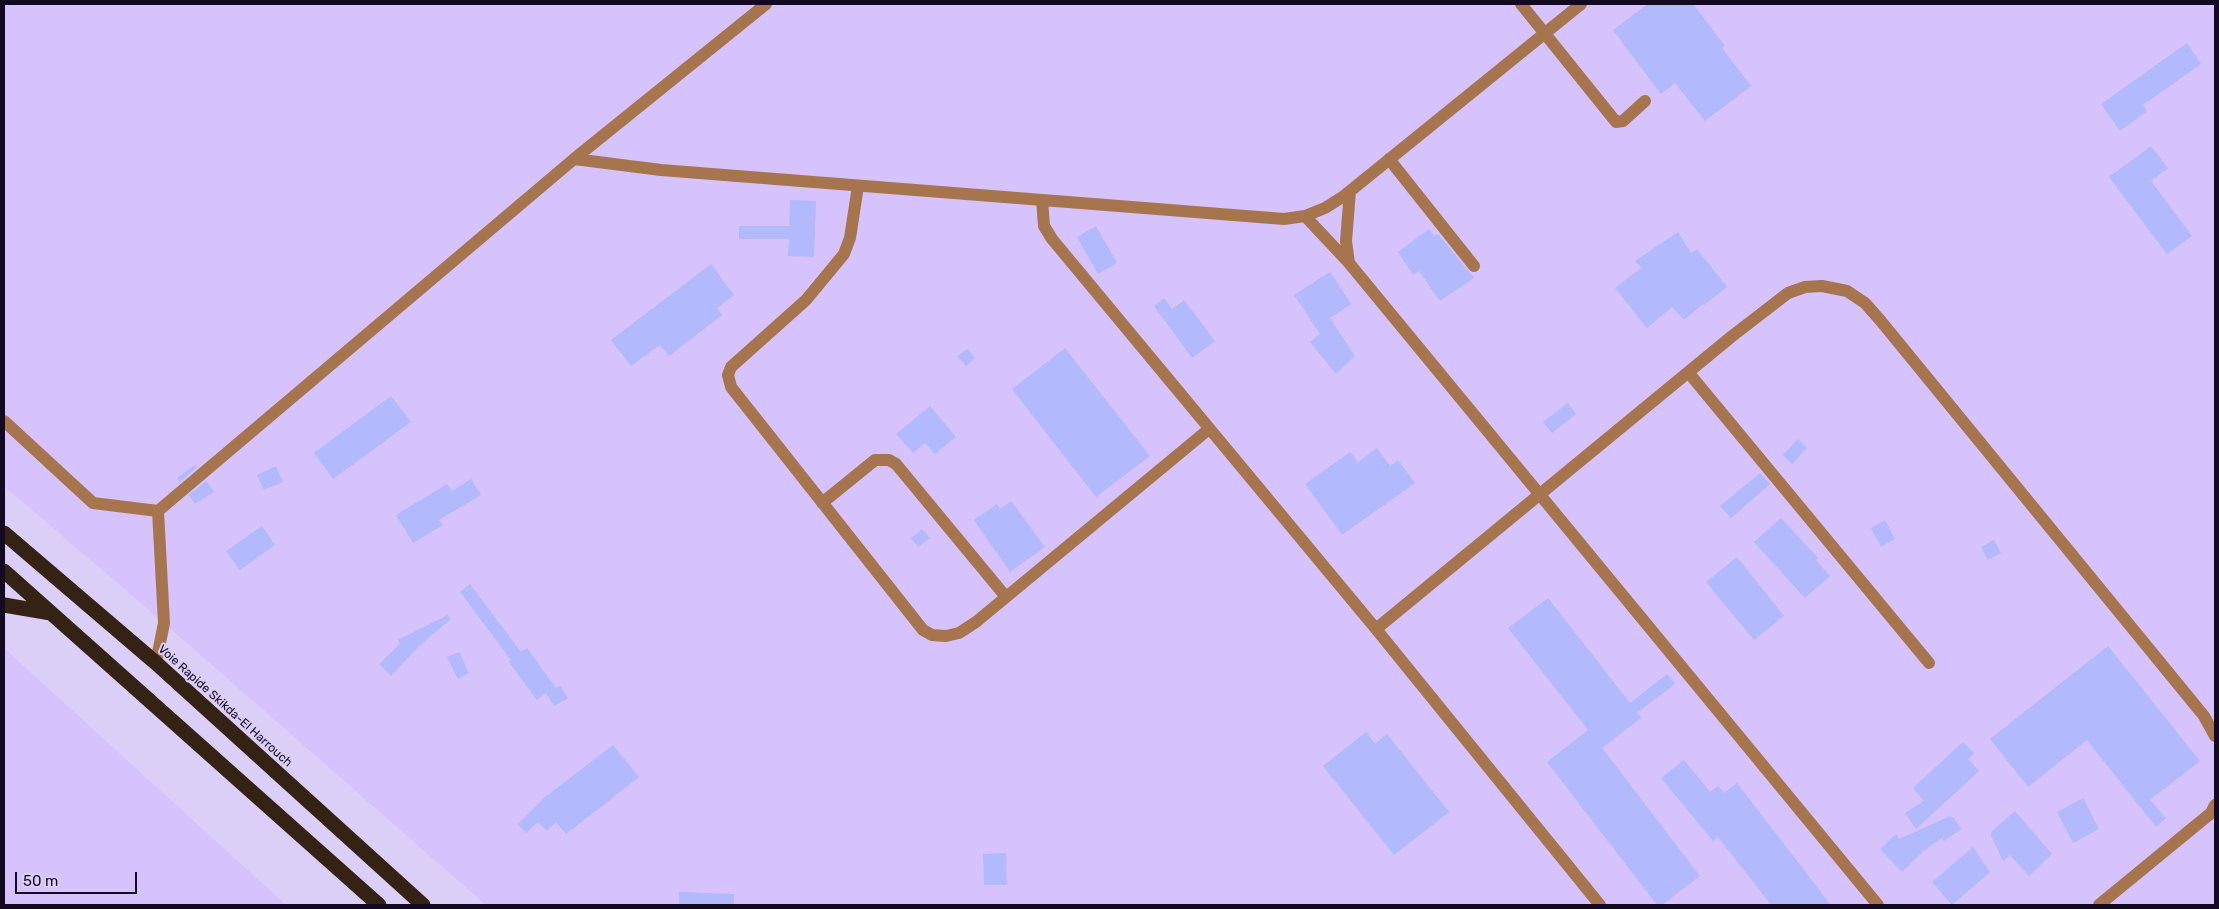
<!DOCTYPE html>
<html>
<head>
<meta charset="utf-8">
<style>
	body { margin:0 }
	#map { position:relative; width:2219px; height:909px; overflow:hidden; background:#dbcef7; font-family:Rubik,sans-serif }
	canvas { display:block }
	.frame { position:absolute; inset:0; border:5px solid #130a21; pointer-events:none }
	.scale { position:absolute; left:15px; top:872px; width:122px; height:22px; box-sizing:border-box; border:2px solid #130a21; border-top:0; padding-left:6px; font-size:15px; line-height:18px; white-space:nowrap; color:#130a21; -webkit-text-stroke:4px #dbcef7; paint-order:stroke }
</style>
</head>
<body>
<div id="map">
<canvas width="2219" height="909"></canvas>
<div class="frame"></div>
<div class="scale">50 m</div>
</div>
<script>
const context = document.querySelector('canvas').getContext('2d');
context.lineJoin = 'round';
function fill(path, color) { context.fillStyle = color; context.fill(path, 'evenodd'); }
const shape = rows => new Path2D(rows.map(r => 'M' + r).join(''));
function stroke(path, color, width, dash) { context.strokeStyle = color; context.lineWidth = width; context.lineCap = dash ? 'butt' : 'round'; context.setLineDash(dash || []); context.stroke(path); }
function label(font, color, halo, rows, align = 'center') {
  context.font = font + ' Rubik,sans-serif'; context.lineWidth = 4; context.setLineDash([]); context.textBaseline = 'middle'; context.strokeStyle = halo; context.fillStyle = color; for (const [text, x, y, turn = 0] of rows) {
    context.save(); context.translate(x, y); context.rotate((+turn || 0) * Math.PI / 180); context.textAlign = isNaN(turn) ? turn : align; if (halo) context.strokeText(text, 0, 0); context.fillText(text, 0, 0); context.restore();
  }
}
fill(shape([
	[4,4,2215,4,2215,905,486,905,164,623,4,486],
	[4,648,286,905,4,905]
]), '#d6c3fe');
fill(shape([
	[1648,4,1693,4,1725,46,1722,48,1751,86,1705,121,1675,83,1661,94,1613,30],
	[2187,43,2201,64,2143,105,2147,111,2120,131,2101,104],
	[2151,146,2168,168,2151,181,2192,236,2167,254,2109,177],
	[790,200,816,201,814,257,788,256,789,239,739,239,739,226,789,226],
	[1096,226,1117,263,1098,274,1077,237],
	[1429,229,1434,236,1438,234,1474,278,1440,301,1419,271,1413,275,1398,252],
	[1678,232,1691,253,1697,249,1727,287,1704,305,1703,304,1684,320,1672,307,1647,328,1615,288,1641,268,1635,261],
	[711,264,734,295,717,308,722,315,669,356,660,345,631,366,611,340],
	[1330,272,1351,304,1330,318,1355,356,1336,374,1310,342,1320,334,1294,295],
	[1164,298,1172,309,1184,300,1215,341,1192,358,1154,306],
	[1065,348,1150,456,1096,497,1012,389],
	[967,349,975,358,966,366,957,356],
	[391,396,411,422,333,479,314,453],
	[1568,403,1576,414,1552,433,1543,422],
	[930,406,956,437,935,454,925,443,913,453,896,434],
	[1798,439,1807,448,1792,464,1783,455],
	[1377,448,1390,466,1398,460,1415,483,1342,535,1305,484,1350,452,1358,462],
	[195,465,197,467,180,482,177,478],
	[276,466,283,482,264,490,257,475],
	[1760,473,1770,484,1731,518,1720,506],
	[471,479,481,495,439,520,443,525,413,543,396,515,447,484,452,491],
	[206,481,214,492,195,504,189,495],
	[1011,501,1045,547,1010,572,974,520,997,504,1000,509],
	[1781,518,1818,558,1816,560,1830,576,1805,598,1754,542],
	[1885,520,1895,539,1881,547,1871,528],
	[262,526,275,545,240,570,226,551],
	[922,529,930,538,918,547,911,538],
	[1994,540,2001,553,1988,560,1981,547],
	[1737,557,1784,616,1754,640,1706,582],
	[470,584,521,652,527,648,556,688,560,686,568,698,554,706,546,693,537,700,509,662,511,660,460,592],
	[1548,598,1630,703,1667,674,1675,684,1637,713,1641,718,1602,748,1700,876,1662,905,1657,905,1547,762,1588,730,1508,628],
	[448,615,451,619,419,646,391,676,379,664,400,644,398,640],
	[2108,646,2200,761,2150,800,2166,818,2156,827,2087,740,2028,787,1990,739],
	[459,652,469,673,458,679,447,657],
	[1366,732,1375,744,1387,734,1449,812,1394,855,1323,766],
	[1963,742,1974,753,1968,759,1979,771,1916,829,1905,813,1924,801,1913,788],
	[613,745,639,777,566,834,556,822,547,831,538,822,526,833,518,824,545,797],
	[1684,760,1710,792,1718,786,1724,793,1737,783,1831,905,1771,905,1718,837,1713,841,1661,778],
	[2083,798,2099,829,2073,843,2057,812],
	[2015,811,2052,854,2029,876,2010,855,2003,861,1991,836,1991,832],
	[1948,817,1953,817,1961,829,1944,841,1942,838,1926,849,1902,872,1880,849,1896,834,1899,839],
	[1973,847,1990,872,1952,905,1932,882],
	[1006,853,1007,885,984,885,983,854],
	[679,892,734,894,734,905,679,905]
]), '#b2b9fc');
stroke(shape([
	[1521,4,1616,122,1623,121,1645,101],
	[574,159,661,170,1284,219,1305,216,1325,208,1344,196,1581,4],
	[1389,159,1474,266],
	[858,186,850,238,844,254,806,300,731,367,728,375,731,387,923,630,932,635,946,636,959,633,976,622,1209,429],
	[1042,200,1044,226,1052,239,1376,629,1600,905],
	[1305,216,1349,263,1878,905],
	[1349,263,1346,241,1350,191],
	[1688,372,1929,663],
	[4,421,93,503,158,511],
	[822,503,875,460,889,460,896,464,1006,597],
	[1376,629,1731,337,1788,293,1805,287,1822,286,1847,291,1865,303,1880,320,2204,716,2215,736],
	[156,663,164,623,158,511,574,159,766,4],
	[2099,905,2211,813,2215,805]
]), '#a6754e', 12);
stroke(shape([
	[4,533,156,663,423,905],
	[4,571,379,905],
	[4,605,51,613]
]), '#342214', 15);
label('12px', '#130a21', '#dbcef7', [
	["Voie Rapide Skikda-El Harrouch",225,706,42]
]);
</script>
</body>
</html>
